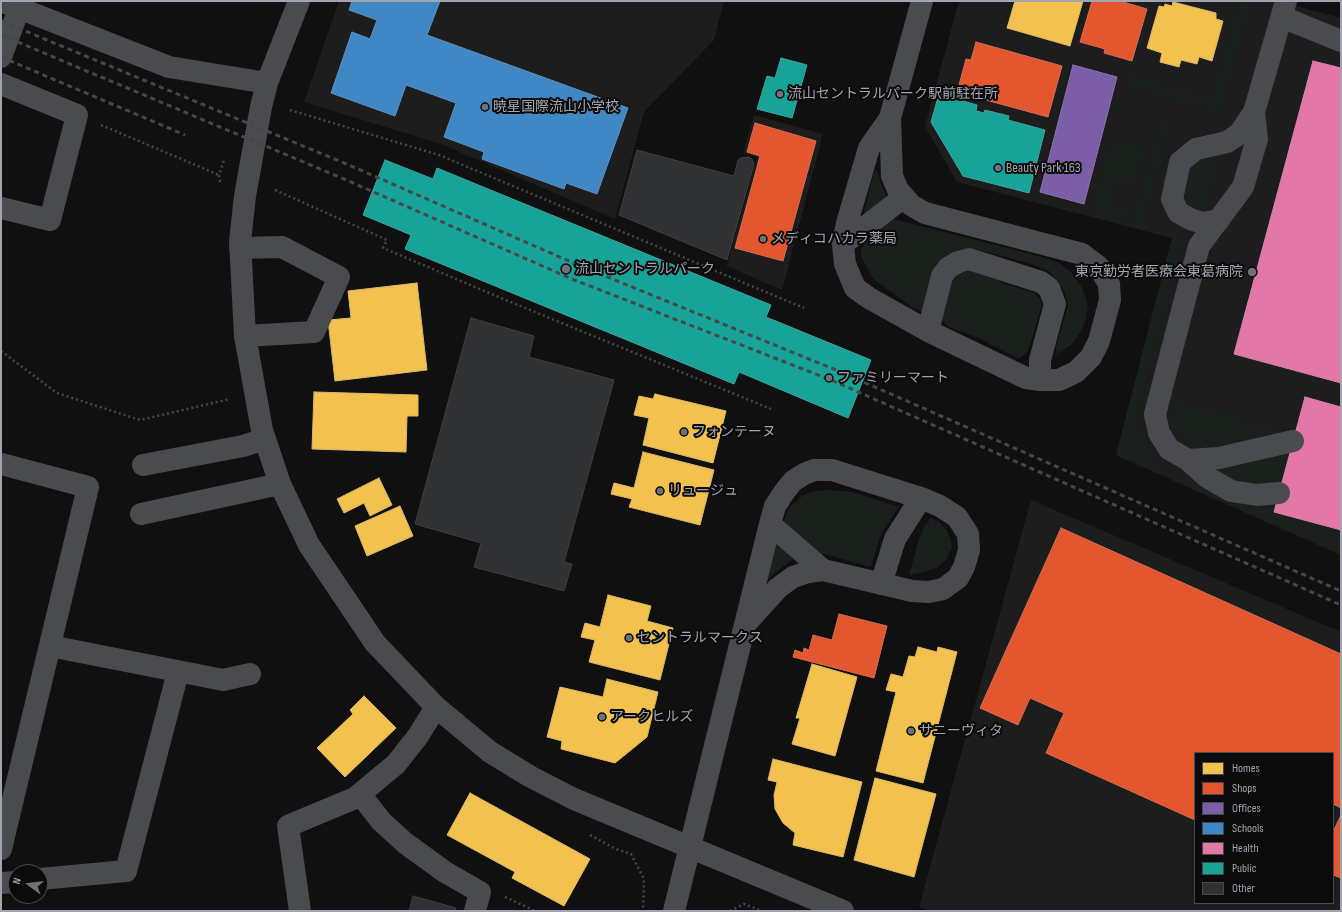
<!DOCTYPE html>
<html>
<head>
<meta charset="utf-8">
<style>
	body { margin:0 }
	#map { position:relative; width:1342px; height:912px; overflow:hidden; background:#101010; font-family:"Sofia Sans Condensed",sans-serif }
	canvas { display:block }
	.frame { position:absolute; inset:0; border:2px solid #a2a5b0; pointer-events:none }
	.legend { position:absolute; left:1194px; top:752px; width:140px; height:152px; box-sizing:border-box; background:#0b0b0c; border:1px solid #47494e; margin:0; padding:5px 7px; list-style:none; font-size:12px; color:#a2a5b0 }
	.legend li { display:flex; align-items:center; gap:8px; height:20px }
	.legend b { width:20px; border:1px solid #47494e }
	.north { position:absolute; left:8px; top:864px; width:40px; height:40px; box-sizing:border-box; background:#0b0b0c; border:1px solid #47494e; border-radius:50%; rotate:285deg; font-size:11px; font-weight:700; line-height:16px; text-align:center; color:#a2a5b0 }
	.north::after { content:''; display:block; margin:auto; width:14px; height:18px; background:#6f7178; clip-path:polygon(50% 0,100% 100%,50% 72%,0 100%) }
</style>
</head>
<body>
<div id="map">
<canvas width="1342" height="912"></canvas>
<div class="frame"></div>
<ul class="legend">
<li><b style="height:11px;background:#f2c14e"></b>Homes</li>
<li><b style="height:11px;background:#e4572e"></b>Shops</li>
<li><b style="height:11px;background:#7b5ea7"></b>Offices</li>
<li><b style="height:11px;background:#3f88c5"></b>Schools</li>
<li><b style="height:11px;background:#e377a8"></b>Health</li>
<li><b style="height:11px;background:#17a398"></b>Public</li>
<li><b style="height:11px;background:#303133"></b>Other</li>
</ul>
<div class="north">N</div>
</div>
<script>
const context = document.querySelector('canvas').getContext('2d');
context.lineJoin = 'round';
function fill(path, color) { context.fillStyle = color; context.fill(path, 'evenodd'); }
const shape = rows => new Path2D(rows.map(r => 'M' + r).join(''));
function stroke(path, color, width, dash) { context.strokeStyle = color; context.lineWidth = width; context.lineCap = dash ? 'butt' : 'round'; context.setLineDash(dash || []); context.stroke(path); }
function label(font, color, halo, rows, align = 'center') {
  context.font = font + ' "Sofia Sans Condensed","Noto Sans JP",sans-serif'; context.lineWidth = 4; context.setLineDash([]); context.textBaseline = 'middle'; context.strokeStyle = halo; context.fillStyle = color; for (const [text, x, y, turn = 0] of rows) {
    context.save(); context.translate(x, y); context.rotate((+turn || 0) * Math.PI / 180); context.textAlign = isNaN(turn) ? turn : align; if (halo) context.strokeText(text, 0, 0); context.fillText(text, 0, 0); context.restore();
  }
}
fill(shape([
	[339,1,724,1,714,40,644,112,615,219,441,144,304,102],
	[959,1,1278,1,1341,18,1341,555,1116,455,1172,238,957,182,925,126],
	[754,115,823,134,782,290,727,266,757,157,743,153],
	[1031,500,1341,632,1341,911,929,911,919,907],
	[1195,753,1333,753,1333,903,1195,903]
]), '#1d1d1e');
fill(shape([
	[1238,1,1252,1,1220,113,1124,86,1128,73,1213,97],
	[1171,115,1179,118,1169,125,1145,219,1151,227,1180,235,1183,242,1138,412,1138,424,1145,444,1154,460,1172,472,1225,497,1277,501,1274,512,1341,530,1341,555,1116,455,1172,238,1130,227,1162,121],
	[1110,137,1144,146,1134,187,1118,183,1112,206,1128,210,1123,225,1090,216],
	[1201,156,1211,157,1216,162,1218,170,1210,200,1204,207,1197,208,1187,205,1183,200,1182,194,1191,160],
	[877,170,882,187,888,199,863,216,874,171],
	[893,219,1039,256,1059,263,1071,272,1082,288,1088,304,1086,320,1080,333,1071,345,1057,354,1056,347,1068,306,1065,293,1058,281,1049,271,1031,264,975,249,967,250,924,313,912,307,873,279,861,256,861,249,866,239],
	[960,270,981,270,1005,284,1033,292,1040,299,1042,305,1028,351,1019,359,983,340,949,327,943,321,941,316,948,282],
	[1174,399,1295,433,1216,452,1198,448,1188,444,1179,436,1173,428,1170,420],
	[1290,451,1281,484,1253,487,1220,476,1220,468],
	[830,490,852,492,899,507,881,534,871,567,820,553,784,527,784,520,789,508,802,496,814,491],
	[931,518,939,522,946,529,951,540,952,548,946,560,938,567,925,572,909,575,921,532],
	[775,544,782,545,795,558,774,573,766,583]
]), '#1a201b');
const homes = shape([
	[1015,1,1083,1,1070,46,1007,28,1015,1],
	[1173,2,1216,13,1216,19,1223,21,1212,61,1199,57,1197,64,1181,60,1179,67,1160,62,1162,53,1147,48,1159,6,1164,7,1165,4,1172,6,1173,2],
	[417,283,427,370,335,381,328,320,351,318,348,291,417,283],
	[314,392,418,395,418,416,407,416,406,452,312,449,314,392],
	[655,394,726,411,713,463,643,445,649,418,634,415,639,396,653,399,655,394],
	[643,452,714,470,700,525,629,507,632,499,611,494,614,483,634,488,643,452],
	[379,478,392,505,370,516,364,503,344,513,337,499,379,478],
	[400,506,413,536,367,556,355,526,400,506],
	[608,595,651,606,647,621,673,628,660,680,589,662,595,640,581,637,585,623,600,627,608,595],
	[918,647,937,652,938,647,957,652,923,783,876,771,896,692,886,690,891,674,903,677,909,656,915,657,918,647],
	[812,664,857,677,835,756,792,744,800,718,796,718,812,664],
	[607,679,658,692,647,737,615,763,561,749,562,741,547,737,560,687,603,697,607,679],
	[364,696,396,728,345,777,317,748,353,714,350,710,364,696],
	[773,759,862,782,843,857,793,845,795,833,783,823,775,809,774,795,777,782,768,780,773,759],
	[875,778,936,794,914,877,854,860,875,778],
	[470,793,590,859,564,906,512,878,515,872,447,835,470,793]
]);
fill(homes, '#f2c14e');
stroke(homes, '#dab96b', 1);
const shops = shape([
	[1092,1,1120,1,1147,9,1132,61,1104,53,1105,49,1080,42,1092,1],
	[976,42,1062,66,1048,117,960,93,962,85,959,85,966,59,971,60,976,42],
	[755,123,816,141,783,261,735,248,760,156,747,152,755,123],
	[1061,528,1341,654,1341,808,1333,804,1333,753,1195,753,1195,820,1046,753,1064,713,1030,698,1018,725,980,708,1061,528],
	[839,614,887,626,874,678,793,657,795,650,803,653,804,648,809,650,813,635,832,640,839,614],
	[1341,815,1341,878,1333,875,1333,832,1341,815]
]);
fill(shops, '#e4572e');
stroke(shops, '#d06e55', 1);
const offices = shape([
	[1073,65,1117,77,1084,204,1040,192,1073,65]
]);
fill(offices, '#7b5ea7');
stroke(offices, '#8773aa', 1);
const schools = shape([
	[352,1,440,1,427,35,628,108,597,194,566,183,564,189,482,159,484,152,444,137,456,103,406,85,395,116,331,93,352,32,370,39,377,20,349,10,352,1]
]);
fill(schools, '#3f88c5');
stroke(schools, '#5d91bf', 1);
const health = shape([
	[1313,61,1341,68,1341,383,1234,354,1313,61],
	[1305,397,1341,407,1341,530,1274,512,1305,397]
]);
fill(health, '#e377a8');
stroke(health, '#d085aa', 1);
const public = shape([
	[781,58,807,65,792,118,757,109,767,76,775,78,781,58],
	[939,94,977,105,976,111,984,113,985,110,1009,116,1008,120,1045,130,1029,193,963,176,931,122,939,94],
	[385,160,433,179,437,168,771,305,766,317,871,360,848,418,739,372,734,384,405,249,411,235,363,215,385,160]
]);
fill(public, '#17a398');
stroke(public, '#41a49f', 1);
const building = shape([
	[637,150,734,176,738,160,741,158,748,157,752,159,754,164,727,260,619,215,637,150],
	[471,318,534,336,529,357,614,380,564,562,572,564,564,591,474,567,481,543,415,524,471,318],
	[413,896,456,908,455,911,409,911,413,896]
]);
fill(building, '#303133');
stroke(building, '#404043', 1);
stroke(shape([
	[290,110,439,155,804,308],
	[101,125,219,175],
	[220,182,219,175,224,160],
	[275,190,387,240,383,248,501,298,771,409],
	[1,351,57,393,140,420,230,399],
	[590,835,616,849,631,854,644,879,643,911],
	[505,897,535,911],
	[730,911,744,904,762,911]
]), '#46474a', 2.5, [2, 3]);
stroke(shape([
	[1,1,169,67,267,83],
	[299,1,267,83,261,107,245,196,240,241,245,336,262,430,280,484,309,545,375,643,436,707,490,752,531,777,574,799,843,911],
	[1282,17,1341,41],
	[1,57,19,9],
	[1,84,77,115,50,220,1,208],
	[1254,112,1257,139,1243,187,1199,246,1155,414,1159,433,1169,449,1188,460,1219,458,1293,441],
	[890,118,869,148,847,223,843,244,845,264,855,288,869,298,928,331,1026,378,1040,380,1059,380,1076,372,1091,357,1099,341,1110,300,1109,284,1099,267,1082,254,925,213,911,205,898,190,892,176,890,118,922,1],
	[1219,220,1203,223,1190,219,1178,212,1172,199,1180,162,1196,149,1227,142,1239,134,1254,112,1286,1],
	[843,244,904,197],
	[240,248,282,247,339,277,314,332,245,336],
	[928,331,942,276,948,268,958,262,969,259,1041,282,1049,288,1055,304,1040,360,1040,380],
	[1188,460,1207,477,1231,491,1257,495,1279,493],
	[1,464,88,487,1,849],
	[143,465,243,446,265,439],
	[141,514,280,484],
	[770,524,823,570],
	[881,584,895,539,921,498],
	[50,646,223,680,250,674],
	[360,794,381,821,405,843,445,872,480,892,475,911],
	[40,879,126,871,178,672],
	[1,883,16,882],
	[300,911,288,826,355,798,396,764,418,736,436,707],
	[674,911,770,524,775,506,785,491,793,481,804,474,814,470,832,470,921,498,940,506,957,517,968,534,969,550,964,567,958,578,943,589,929,592,912,591,823,570,808,572,793,577,778,588,747,622]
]), '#4a4b4f', 22);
stroke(shape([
	[1,21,349,165,578,265,836,370,1341,591],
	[1,35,344,179,572,279,831,380,1341,605],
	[1,57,185,135]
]), '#464749', 3, [5, 4]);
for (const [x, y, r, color] of [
	[780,94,4,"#6f7178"],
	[485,107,4,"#6f7178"],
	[998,168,4,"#6f7178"],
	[763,239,4,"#6f7178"],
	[566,269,5,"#6f7178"],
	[1252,272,5,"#6f7178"],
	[829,378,4,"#6f7178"],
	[684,432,4,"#6f7178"],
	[660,491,4,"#6f7178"],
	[629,638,4,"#6f7178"],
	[602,717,4,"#6f7178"],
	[911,731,4,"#6f7178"]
]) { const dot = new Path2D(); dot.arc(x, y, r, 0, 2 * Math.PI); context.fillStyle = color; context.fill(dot); stroke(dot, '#0b0b0c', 1.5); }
label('14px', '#a2a5b0', '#0b0b0c', [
	["流山セントラルパーク駅前駐在所",788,94],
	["暁星国際流山小学校",493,107],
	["Beauty Park 163",1006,168],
	["メディコハカラ薬局",771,239],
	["流山セントラルパーク",575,269],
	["東京勤労者医療会東葛病院",1243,272,"right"],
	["ファミリーマート",837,378],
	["フォンテーヌ",692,432],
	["リュージュ",668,491],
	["セントラルマークス",637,638],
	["アークヒルズ",610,717],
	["サニーヴィタ",919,731]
], 'left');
</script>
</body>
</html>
